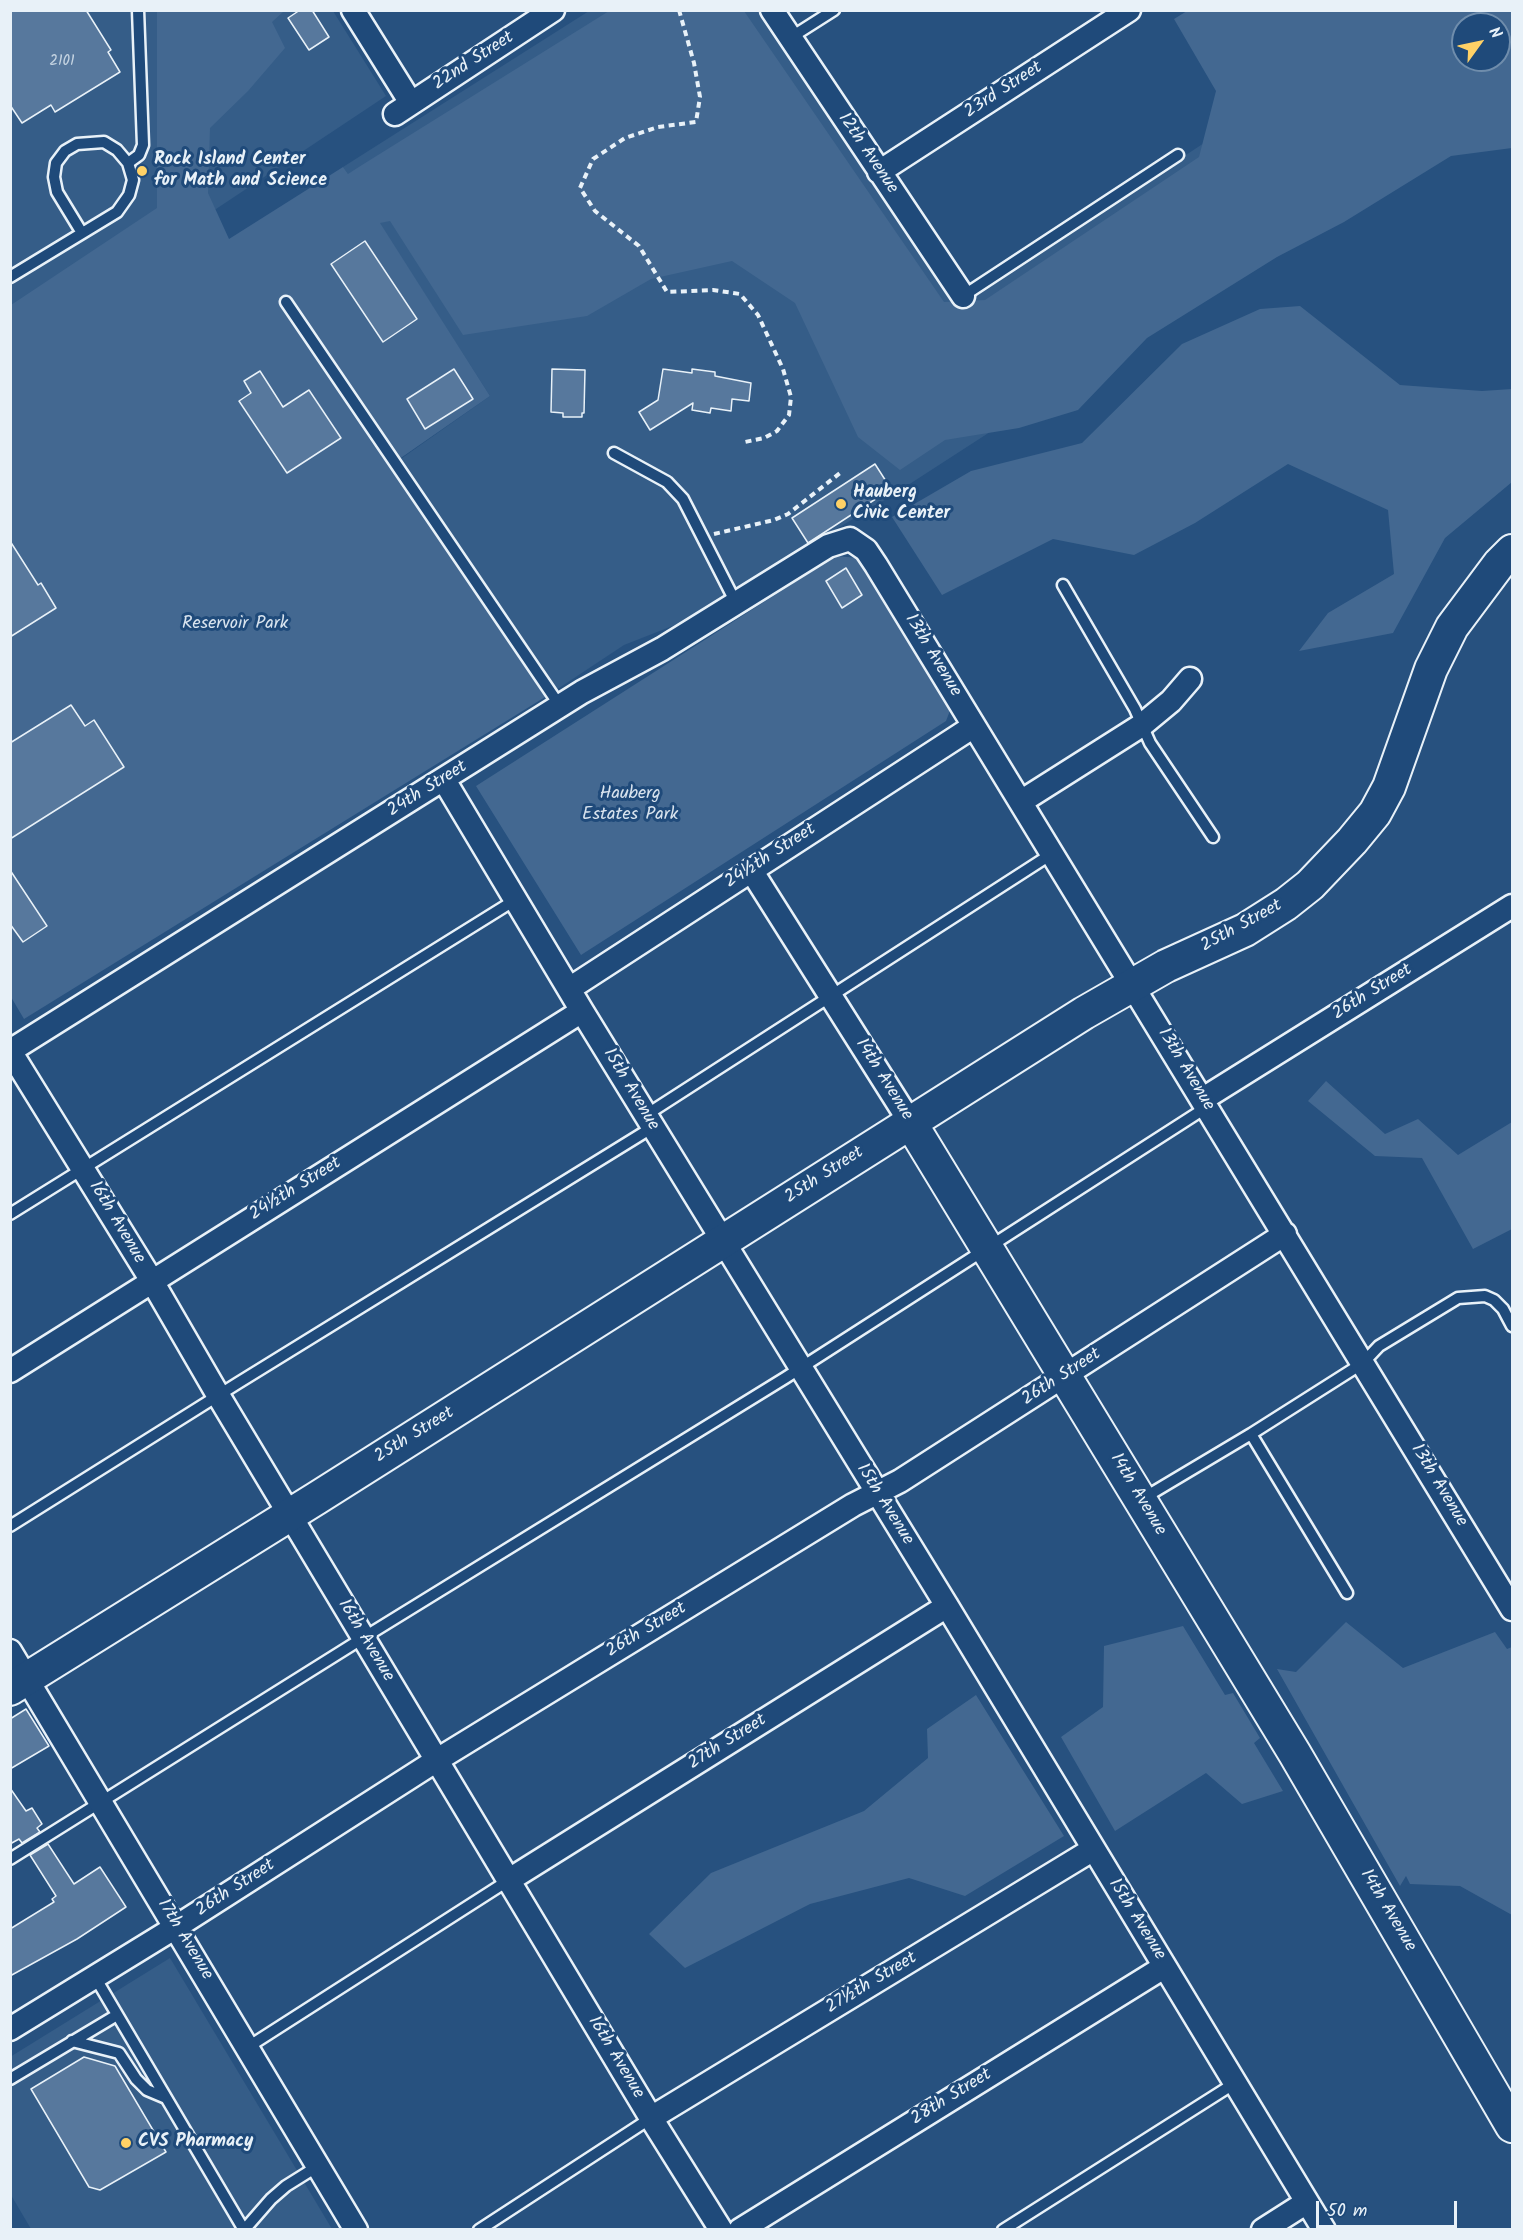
<!DOCTYPE html>
<html>
<head>
<meta charset="utf-8">
<style>
	body { margin:0 }
	#map { position:relative; width:1523px; height:2240px; overflow:hidden; background:#27517f; font-family:Kalam,sans-serif }
	canvas { display:block }
	.frame { position:absolute; inset:0; border:12px solid #e8f1f8; pointer-events:none }
	.north { position:absolute; left:1451px; top:12px; width:60px; height:60px; box-sizing:border-box; background:#1f4a7a; border:2px solid #6f8dac; border-radius:50%; rotate:57deg; font-size:16px; font-weight:700; line-height:24px; text-align:center; color:#e8f1f8 }
	.north::after { content:''; display:block; margin:auto; width:21px; height:27px; background:#ffd166; clip-path:polygon(50% 0,100% 100%,50% 72%,0 100%) }
	.scale { position:absolute; left:1316px; top:2201px; width:141px; height:27px; box-sizing:border-box; border:3px solid #e8f1f8; border-top:0; padding-left:8px; font-size:18px; line-height:21px; white-space:nowrap; color:#e8f1f8; -webkit-text-stroke:4px #1f4a7a; paint-order:stroke }
</style>
</head>
<body>
<div id="map">
<canvas width="1523" height="2240"></canvas>
<div class="frame"></div>
<div class="north">N</div>
<div class="scale">50 m</div>
</div>
<script>
const context = document.querySelector('canvas').getContext('2d');
context.lineJoin = 'round';
function fill(path, color) { context.fillStyle = color; context.fill(path, 'evenodd'); }
const shape = rows => new Path2D(rows.map(r => 'M' + r).join(''));
function stroke(path, color, width, dash) { context.strokeStyle = color; context.lineWidth = width; context.lineCap = dash ? 'butt' : 'round'; context.setLineDash(dash || []); context.stroke(path); }
function label(font, color, halo, rows, align = 'center') {
  context.font = font + ' Kalam,sans-serif'; context.lineWidth = 6; context.setLineDash([]); context.textBaseline = 'middle'; context.strokeStyle = halo; context.fillStyle = color; for (const [text, x, y, turn = 0] of rows) {
    context.save(); context.translate(x, y); context.rotate((+turn || 0) * Math.PI / 180); context.textAlign = isNaN(turn) ? turn : align; if (halo) context.strokeText(text, 0, 0); context.fillText(text, 0, 0); context.restore();
  }
}
fill(shape([
	[757,10,956,307,1322,65,1395,170,888,498,680,623,624,645,550,694,395,463,490,396,343,167,589,11],
	[11,11,333,11,386,96,204,217,11,378],
	[170,1958,332,2229,31,2229,11,2195,10,2057]
]), '#355d88');
fill(shape([
	[157,11,284,11,272,22,285,48,248,91,210,128,208,193,229,239,343,167,348,174,362,165,609,11,744,11,944,302,985,300,1199,157,1216,91,1174,19,1187,11,1512,11,1512,148,1451,156,1344,222,1277,257,1147,338,1078,410,1019,428,945,440,900,470,858,437,795,303,732,261,651,279,587,316,463,335,390,221,380,223,490,396,395,462,550,694,24,1019,11,997,11,305,157,208],
	[1463,24,1499,24,1499,60,1463,60],
	[1300,306,1400,385,1482,391,1512,389,1512,482,1445,538,1393,633,1299,651,1328,613,1394,574,1388,510,1288,464,1195,523,1134,555,1053,539,942,595,892,517,971,471,1082,443,1182,344,1260,309],
	[836,556,858,558,951,708,946,721,581,955,476,786],
	[1326,1081,1385,1134,1418,1119,1458,1155,1512,1122,1512,1229,1473,1249,1422,1158,1375,1156,1308,1101],
	[1346,1622,1403,1668,1495,1632,1507,1649,1512,1647,1512,1915,1460,1886,1410,1884,1406,1876,1400,1886,1277,1669,1296,1672],
	[1183,1626,1225,1695,1233,1693,1260,1738,1254,1743,1283,1791,1242,1804,1206,1773,1115,1831,1061,1737,1103,1707,1104,1646],
	[976,1695,1064,1836,965,1896,909,1878,810,1904,685,1968,649,1934,711,1873,864,1811,928,1758,927,1729]
]), '#436891');
const building = shape([
	[10,10,86,10,111,50,108,52,120,72,55,112,51,105,22,123,10,105,10,10],
	[300,10,312,10,329,37,309,50,288,18,300,10],
	[365,241,417,319,383,342,331,264,365,241],
	[454,369,473,399,425,429,407,399,454,369],
	[552,369,585,370,584,413,582,413,582,417,563,417,563,413,551,412,552,369],
	[663,369,692,373,692,369,715,372,715,376,751,383,749,401,732,399,731,411,711,408,710,413,692,410,693,403,650,430,639,412,658,400,663,369],
	[260,371,283,407,309,390,341,438,287,473,239,401,251,393,244,381,260,371],
	[875,464,891,489,808,543,792,518,875,464],
	[10,541,38,585,41,583,56,608,10,637,10,541],
	[846,568,862,595,842,608,826,581,846,568],
	[71,705,85,726,94,720,124,767,10,839,10,743,71,705],
	[10,870,47,926,23,942,10,924,10,870],
	[26,1709,49,1746,10,1769,10,1719,26,1709],
	[10,1788,26,1811,32,1808,42,1824,37,1828,40,1832,22,1843,19,1839,10,1844,10,1788],
	[48,1844,74,1884,100,1867,126,1907,77,1939,10,1976,10,1929,54,1902,52,1899,56,1896,30,1855,48,1844],
	[84,2057,115,2066,166,2152,100,2190,89,2187,31,2089,84,2057]
]);
fill(building, '#57789d');
stroke(building, '#e8f1f8', 1.5);
const lane = shape([
	[790,38,834,10],
	[128,163,139,155,143,145,138,10],
	[10,277,117,212,129,195,133,180,128,163,117,150,104,142,77,144,65,151,56,163,54,177,57,192,82,233],
	[963,296,1178,155],
	[286,302,560,706],
	[614,453,667,482,683,499,736,603],
	[1063,585,1135,709,1150,743,1213,837],
	[646,1115,1053,853],
	[10,1214,515,900],
	[1251,1434,1347,1593],
	[1142,1499,1251,1434,1363,1363,1379,1346,1458,1298,1485,1296,1494,1300,1503,1309,1512,1326],
	[10,1526,238,1383,653,1127],
	[10,1859,363,1638,785,1378,1207,1107],
	[95,1977,244,2230],
	[72,2041,119,2053,136,2079,147,2090,166,2098],
	[248,2047,509,1880],
	[10,2079,117,2015],
	[244,2230,271,2199,286,2186,318,2166],
	[479,2230,651,2118],
	[1003,2230,1235,2083]
]);
const street = shape([
	[353,10,411,103],
	[772,10,963,296],
	[395,114,553,10],
	[879,172,1129,10],
	[444,780,582,1011,947,1606,1324,2230],
	[1022,801,1142,725,1171,701,1190,679],
	[751,870,910,1122],
	[569,989,974,726],
	[10,1051,582,692,662,649,828,546,850,539,866,550,876,565,1512,1609],
	[10,1051,152,1281,218,1395,651,2118,721,2230],
	[1203,1099,1512,906],
	[10,1371,582,1011],
	[10,1651,356,2230],
	[509,1880,947,1606],
	[10,2029,176,1927,437,1760,853,1505,900,1481,1285,1234],
	[651,2118,1092,1850],
	[740,2230,1164,1967],
	[1263,2230,1307,2202]
]);
const secondary = shape([
	[910,1122,1295,1754,1512,2126],
	[10,1689,317,1498,1084,1013,1166,966,1245,930,1286,904,1310,885,1352,841,1375,813,1389,787,1431,669,1452,627,1499,564,1512,551]
]);
stroke(lane, '#e8f1f8', 15);
stroke(street, '#e8f1f8', 27);
stroke(secondary, '#e8f1f8', 36);
stroke(shape([
	[679,10,694,63,700,97,696,122,658,127,625,138,593,159,580,188,595,211,639,246,667,292,713,290,740,294,758,315,783,369,791,397,789,415,777,431,764,438,745,442],
	[714,534,774,520,788,514,840,473]
]), '#e8f1f8', 4, [6, 4.5]);
stroke(lane, '#1f4a7a', 10);
stroke(street, '#1f4a7a', 22);
stroke(secondary, '#1f4a7a', 32);
for (const [x, y, r, color] of [
	[142,171,6,"#ffd166"],
	[841,504,6,"#ffd166"],
	[126,2143,6,"#ffd166"]
]) { const dot = new Path2D(); dot.arc(x, y, r, 0, 2 * Math.PI); context.fillStyle = color; context.fill(dot); stroke(dot, '#1f4a7a', 2); }
label('15px', '#c4d3e1', null, [
	["2101",62,62]
]);
label('18px', '#e8f1f8', '#1f4a7a', [
	["22nd Street",474,62,-33],
	["23rd Street",1004,91,-33],
	["12th Avenue",867,154,56],
	["13th Avenue",932,656,59],
	["24th Street",428,790,-32],
	["24½th Street",771,857,-33],
	["25th Street",1242,927,-29],
	["26th Street",1373,993,-32],
	["13th Avenue",1185,1070,59],
	["14th Avenue",883,1080,58],
	["15th Avenue",630,1090,59],
	["25th Street",825,1176,-33],
	["24½th Street",296,1190,-32],
	["16th Avenue",116,1223,59],
	["26th Street",1062,1378,-33],
	["25th Street",415,1436,-32],
	["13th Avenue",1438,1486,59],
	["14th Avenue",1137,1495,59],
	["15th Avenue",884,1505,58],
	["26th Street",647,1631,-31],
	["16th Avenue",365,1641,59],
	["27th Street",728,1743,-32],
	["26th Street",236,1889,-33],
	["14th Avenue",1387,1911,59],
	["15th Avenue",1136,1920,58],
	["17th Avenue",184,1940,59],
	["27½th Street",872,1984,-31],
	["16th Avenue",615,2058,59],
	["28th Street",952,2098,-32]
]);
label('bold 18px', '#e8f1f8', '#1f4a7a', [
	["Rock Island Center",154,161],
	["for Math and Science",154,182],
	["Hauberg",853,494],
	["Civic Center",853,515],
	["CVS Pharmacy",138,2143]
], 'left');
label('18px', '#d8e3ee', '#1f4a7a', [
	["Reservoir Park",235,625],
	["Hauberg",630,795],
	["Estates Park",630,816]
]);
</script>
</body>
</html>
